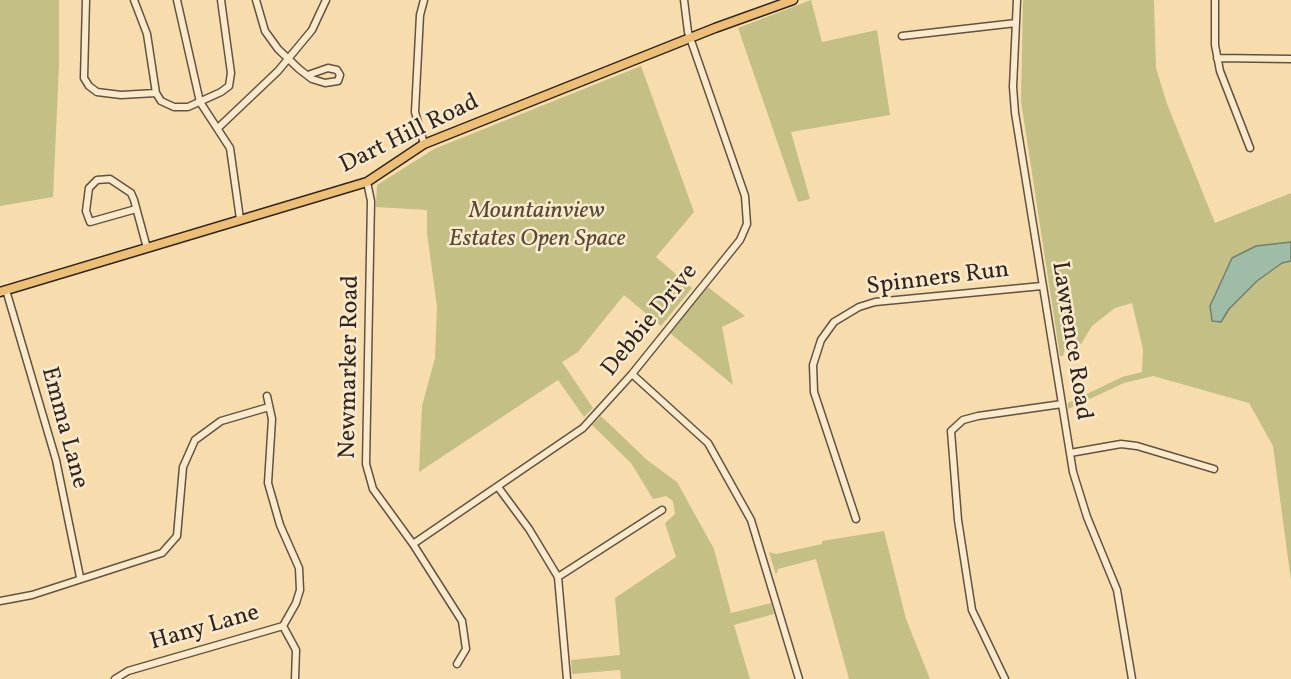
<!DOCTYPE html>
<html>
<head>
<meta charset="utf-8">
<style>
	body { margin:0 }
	canvas { display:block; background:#f7ddad }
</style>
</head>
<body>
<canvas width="1291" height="679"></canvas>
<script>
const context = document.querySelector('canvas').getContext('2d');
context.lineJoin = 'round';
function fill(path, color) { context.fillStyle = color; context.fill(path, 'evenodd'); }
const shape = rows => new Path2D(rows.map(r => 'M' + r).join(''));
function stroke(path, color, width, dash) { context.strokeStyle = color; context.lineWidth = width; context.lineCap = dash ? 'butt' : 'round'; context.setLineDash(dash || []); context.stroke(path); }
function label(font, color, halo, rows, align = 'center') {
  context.font = font + ' Vollkorn,serif'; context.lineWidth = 5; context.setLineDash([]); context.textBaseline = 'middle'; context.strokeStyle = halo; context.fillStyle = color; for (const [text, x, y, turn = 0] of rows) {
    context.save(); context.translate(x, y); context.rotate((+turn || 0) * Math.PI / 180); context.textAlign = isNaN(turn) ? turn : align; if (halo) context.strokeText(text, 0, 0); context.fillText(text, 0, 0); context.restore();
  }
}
fill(shape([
	[0,0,59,0,59,66,53,197,0,206],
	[811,0,822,42,877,30,890,115,791,132,810,199,798,202,738,28],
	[1023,0,1154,0,1156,68,1167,104,1215,223,1291,193,1291,581,1273,446,1249,403,1153,376,1124,383,1068,409,1068,403,1122,377,1142,372,1143,349,1132,303,1115,308,1092,326,1081,344,1067,343,1063,356,1060,356,1021,101],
	[641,66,694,212,656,257,692,288,661,326,624,295,578,352,562,362,593,408,584,417,558,380,419,472,422,406,435,358,437,307,427,233,427,210,376,207,377,185,434,149],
	[708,287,745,316,722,327,733,385,670,333],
	[601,416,647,460,677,482,714,549,731,613,771,603,774,614,734,625,750,679,621,679,620,670,572,674,571,660,620,655,615,598,676,557,665,523,675,514,673,501,666,496,653,499,631,463,592,425],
	[884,531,906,619,930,679,849,679,816,559,778,569,776,575,769,552,776,554,822,544,822,541]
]), '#c4bf85');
const water = shape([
	[1291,242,1291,261,1282,263,1257,281,1229,309,1221,322,1212,321,1210,306,1232,258,1256,246,1291,242]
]);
fill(water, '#9ebca6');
stroke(water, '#727f70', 1.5);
const minor = shape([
	[86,0,84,78,89,86,97,92,121,95,156,93],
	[134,0,147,34,156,93,161,101,174,107,188,107,221,92,229,86,231,73,221,0],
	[177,0,200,102,230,148,240,219],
	[256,0,265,31,278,49,299,69,312,79,325,83,338,81,340,75,337,70,328,68,308,75],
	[424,0,420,15,415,112,424,144],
	[1017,0,1013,87,1015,113,1073,472,1087,517,1117,590,1132,679],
	[1215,0,1215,45,1220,71,1250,148],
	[902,36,1016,23],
	[1217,58,1291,59],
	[218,128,278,71,312,30,326,0],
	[367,182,371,201,366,464,373,489,413,544,462,621,466,649,457,664],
	[136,209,90,222,86,211,89,188,97,180,110,179,131,193,134,200,147,248],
	[6,290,56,460,80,577],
	[632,374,708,443,751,520,799,679],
	[1070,453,1121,444,1137,446,1214,469],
	[498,487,529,529,558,577,567,679],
	[856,519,814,392,813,365,821,340,834,322,859,307,875,302,1042,286],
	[413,544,583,428,632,374,740,240,747,224,745,196,688,32,684,0],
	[558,577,662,510],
	[0,601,32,595,162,553,177,536,183,467,195,440,221,421,269,407],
	[283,626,296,650,295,679],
	[115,679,128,671,283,626,296,603,300,590,299,568,280,525,268,483,272,419,267,396],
	[1005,679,972,610,958,520,951,431,963,420,978,416,1062,404]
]);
const major = shape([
	[0,292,367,182,424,144,715,28,793,0]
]);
stroke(minor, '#625242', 9);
stroke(major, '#30241f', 11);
stroke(minor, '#fae9ca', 6);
stroke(major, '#ecbe76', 8);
label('24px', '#30241f', '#fae9ca', [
	["Dart Hill Road",410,135,-26],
	["Spinners Run",938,280,-7],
	["Debbie Drive",651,321,-51],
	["Lawrence Road",1070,341,81],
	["Newmarker Road",351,367,-89],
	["Emma Lane",63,428,75],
	["Hany Lane",205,629,-16]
]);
label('italic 24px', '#554b38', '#fae9ca', [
	["Mountainview",537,213],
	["Estates Open Space",537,241]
]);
</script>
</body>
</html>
